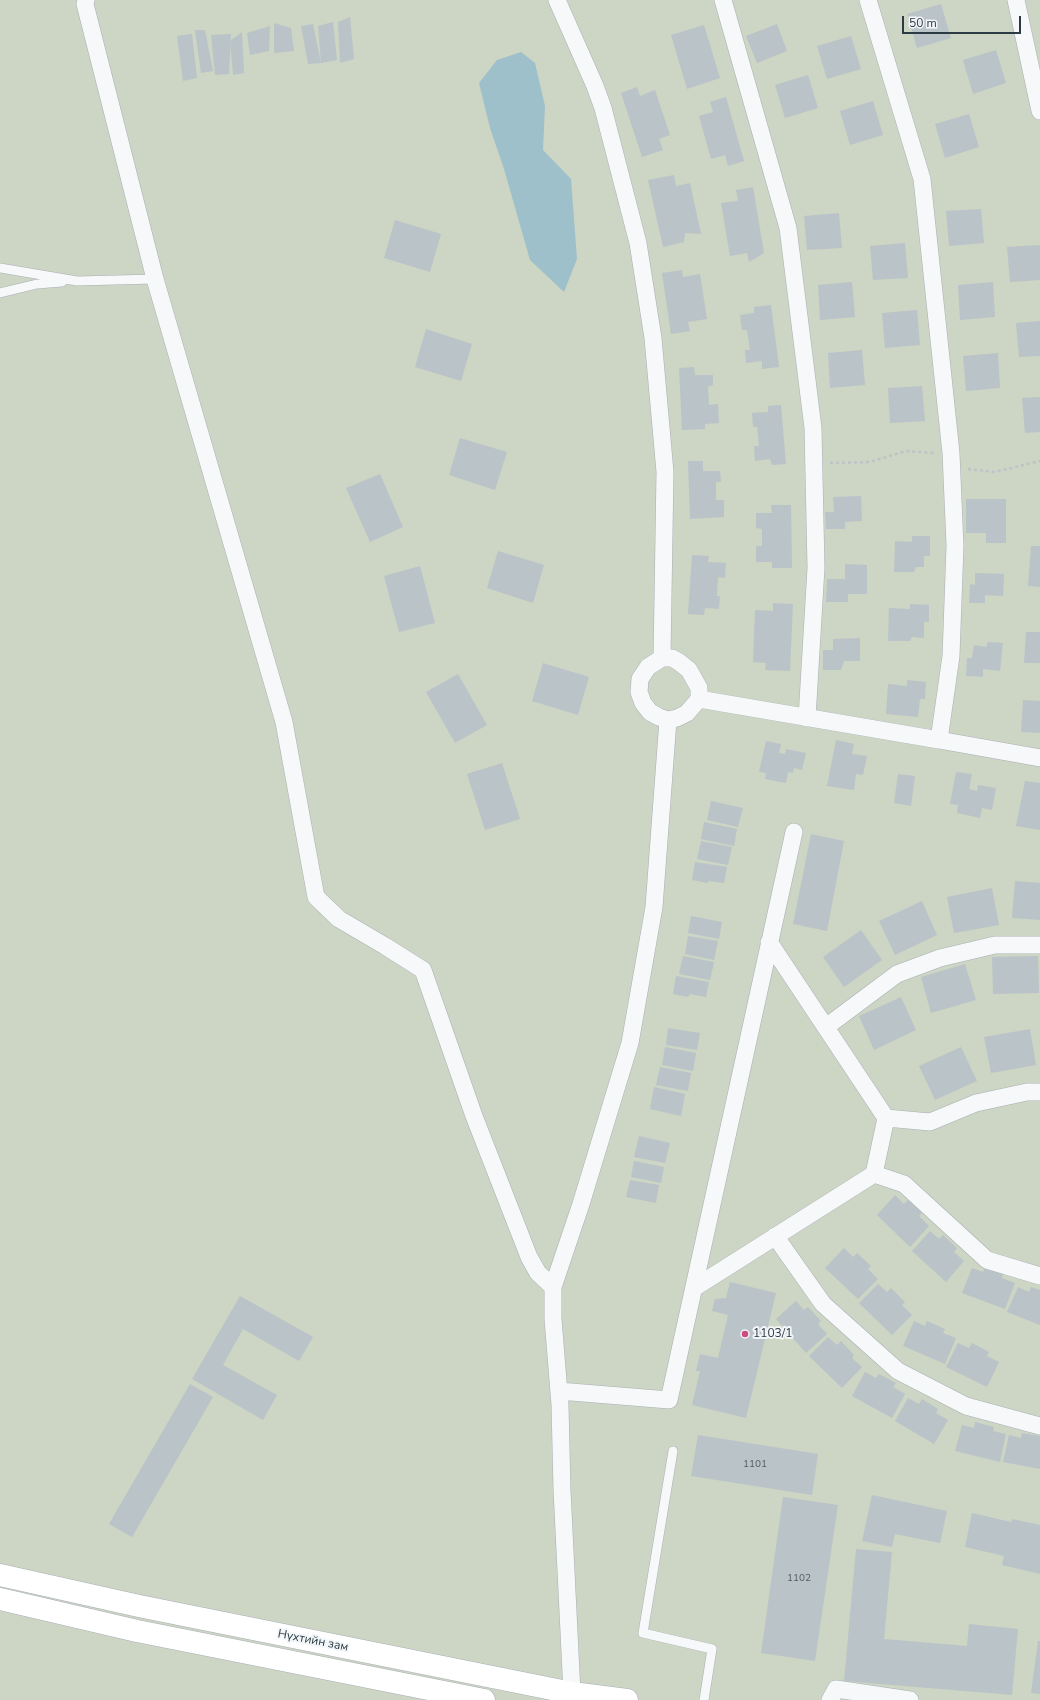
<!DOCTYPE html>
<html>
<head>
<meta charset="utf-8">
<style>
	body { margin:0 }
	#map { position:relative; width:1040px; height:1700px; overflow:hidden; background:#e3e8eb; font-family:"Nunito Sans",sans-serif }
	canvas { display:block }
	.scale { position:absolute; left:902px; top:16px; width:119px; height:18px; box-sizing:border-box; border:2px solid #2b3a43; border-top:0; padding-left:5px; font-size:12px; line-height:14px; white-space:nowrap; color:#2b3a43; -webkit-text-stroke:3px #f2f6f8; paint-order:stroke }
</style>
</head>
<body>
<div id="map">
<canvas width="1040" height="1700"></canvas>
<div class="scale">50 m</div>
</div>
<script>
const context = document.querySelector('canvas').getContext('2d');
context.lineJoin = 'round';
function fill(path, color) { context.fillStyle = color; context.fill(path, 'evenodd'); }
const shape = rows => new Path2D(rows.map(r => 'M' + r).join(''));
function stroke(path, color, width, dash) { context.strokeStyle = color; context.lineWidth = width; context.lineCap = dash ? 'butt' : 'round'; context.setLineDash(dash || []); context.stroke(path); }
function label(font, color, halo, rows, align = 'center') {
  context.font = font + ' "Nunito Sans",sans-serif'; context.lineWidth = 4; context.setLineDash([]); context.textBaseline = 'middle'; context.strokeStyle = halo; context.fillStyle = color; for (const [text, x, y, turn = 0] of rows) {
    context.save(); context.translate(x, y); context.rotate((+turn || 0) * Math.PI / 180); context.textAlign = isNaN(turn) ? turn : align; if (halo) context.strokeText(text, 0, 0); context.fillText(text, 0, 0); context.restore();
  }
}
fill(shape([
	[0,0,1040,0,1040,1700,0,1700]
]), '#cdd5c4');
fill(shape([
	[521,52,535,63,545,106,543,150,571,179,577,259,564,292,530,260,504,169,490,128,479,83,497,60]
]), '#9ec0ca');
fill(shape([
	[941,4,951,38,917,48,907,14],
	[350,17,354,59,340,63,338,22],
	[333,22,337,60,321,63,318,26],
	[274,23,291,28,294,51,274,53],
	[313,24,321,63,308,64,301,26],
	[777,24,787,51,757,63,746,36],
	[704,25,720,78,687,89,671,35],
	[270,26,269,51,250,55,247,33],
	[195,30,205,30,213,71,201,73],
	[242,32,244,73,233,75,230,41],
	[192,34,197,78,183,81,177,36],
	[231,34,229,74,215,75,211,35],
	[851,36,861,69,827,79,817,46],
	[996,50,1006,83,973,94,963,60],
	[808,75,818,108,785,118,775,85],
	[637,87,640,96,655,90,670,135,659,139,663,150,642,157,621,93],
	[726,97,744,161,728,166,725,155,711,159,699,116,713,112,710,102],
	[873,101,883,135,850,145,840,111],
	[969,114,979,147,945,158,935,124],
	[674,175,676,186,690,183,701,234,685,233,684,242,663,247,648,180],
	[753,187,764,253,749,262,747,253,730,256,721,203,738,201,736,190],
	[981,209,984,243,949,246,946,211],
	[839,213,842,248,807,250,804,216],
	[395,220,441,234,430,272,384,258],
	[905,243,908,278,873,280,870,246],
	[1040,245,1040,280,1010,282,1007,247],
	[682,270,683,277,700,274,707,319,688,322,690,331,671,334,662,273],
	[852,282,855,317,820,320,818,285],
	[993,282,995,317,960,320,958,285],
	[771,305,779,367,762,369,762,361,746,363,745,350,750,350,747,330,742,330,740,315,754,313,754,307],
	[917,310,920,345,885,348,882,313],
	[1040,321,1040,356,1019,357,1016,323],
	[426,329,472,344,461,381,415,367],
	[862,350,865,385,830,388,828,353],
	[998,353,1000,388,966,391,963,356],
	[694,367,695,375,713,375,713,385,708,387,709,405,718,404,719,423,705,424,705,429,682,430,679,368],
	[922,386,925,421,890,423,888,388],
	[1040,397,1040,432,1025,433,1022,398],
	[781,405,786,464,772,465,770,459,755,461,754,446,759,446,757,427,753,427,752,413,768,412,768,406],
	[460,438,507,452,495,490,449,475],
	[688,461,703,461,703,471,720,471,721,482,716,482,716,500,724,500,724,517,690,519],
	[380,474,403,527,370,542,346,488],
	[861,496,862,521,845,522,845,529,826,529,825,512,834,512,833,497],
	[966,499,1006,499,1006,543,986,543,986,533,966,533],
	[771,505,791,505,792,568,772,568,772,562,756,562,756,546,762,546,762,529,756,528,756,513,772,513],
	[912,536,930,536,930,556,924,556,924,567,916,567,914,572,894,572,895,541,912,542],
	[1031,546,1040,546,1040,587,1028,586],
	[498,551,544,565,533,603,487,588],
	[692,555,709,556,708,562,726,563,725,578,718,577,717,596,720,596,719,609,705,608,704,615,688,614],
	[845,564,867,565,867,594,848,594,848,602,826,602,827,579,845,579],
	[420,566,435,623,399,632,384,576],
	[975,573,1004,574,1003,596,985,595,985,603,969,603,970,584,975,585],
	[773,603,793,604,790,671,765,670,766,663,753,662,755,610,773,611],
	[910,604,929,605,929,622,924,622,924,638,912,637,910,641,888,641,889,608,910,609],
	[1026,632,1040,632,1040,663,1024,663],
	[860,638,860,661,844,661,841,670,823,670,823,650,833,650,833,639],
	[988,642,1003,643,1000,671,983,669,983,677,966,676,967,658,972,658,974,645,986,647],
	[543,663,589,677,578,715,532,701],
	[458,674,487,725,455,743,426,692],
	[907,680,926,682,925,699,920,699,918,717,886,714,888,684,907,686],
	[1023,700,1040,701,1040,733,1021,732],
	[836,740,854,744,852,754,867,756,863,775,856,774,854,790,827,786],
	[766,741,781,744,779,753,785,754,786,749,806,753,802,770,794,768,793,773,788,772,786,783,765,779,766,773,759,772],
	[502,763,520,819,485,830,467,774],
	[956,772,972,774,969,789,977,791,978,785,996,788,992,810,982,808,980,818,957,813,958,805,950,804],
	[898,774,915,776,911,806,894,803],
	[1025,781,1040,783,1040,830,1016,826],
	[711,801,743,808,738,827,707,820],
	[704,822,737,829,734,846,701,839],
	[811,834,844,841,827,931,793,924],
	[701,841,732,847,728,865,697,859],
	[695,862,727,867,724,883,709,881,707,883,692,880],
	[1015,881,1040,883,1040,920,1012,918],
	[992,888,999,925,954,933,947,897],
	[922,901,937,935,895,955,879,921],
	[691,916,722,922,719,939,688,933],
	[861,930,882,960,844,987,823,957],
	[688,936,718,941,714,960,685,954],
	[683,956,714,962,710,980,679,974],
	[1038,956,1039,993,993,994,992,957],
	[965,964,976,1000,931,1013,921,977],
	[676,976,709,982,706,997,690,994,688,997,673,994],
	[901,997,916,1030,874,1050,859,1016],
	[668,1028,700,1033,697,1050,666,1045],
	[1030,1029,1036,1065,991,1073,984,1037],
	[665,1047,696,1053,693,1071,662,1065],
	[961,1047,977,1081,935,1100,919,1066],
	[660,1067,691,1073,688,1091,656,1085],
	[654,1087,685,1094,681,1116,650,1109],
	[639,1136,670,1143,665,1163,634,1157],
	[634,1161,664,1167,661,1183,631,1177],
	[630,1180,659,1185,656,1203,626,1197],
	[895,1195,904,1204,908,1200,922,1213,919,1216,929,1226,910,1247,877,1215],
	[930,1231,939,1239,943,1235,957,1248,954,1252,964,1261,946,1282,912,1251],
	[844,1248,853,1257,857,1253,871,1266,868,1269,878,1279,858,1299,825,1268],
	[985,1267,1003,1274,1002,1278,1015,1283,1005,1309,962,1293,972,1268,983,1272],
	[730,1282,776,1293,746,1418,692,1405,700,1371,696,1371,700,1354,718,1358,728,1315,712,1311,715,1299,726,1298],
	[878,1284,887,1292,891,1288,905,1302,902,1305,912,1315,892,1335,859,1303],
	[1018,1287,1029,1292,1031,1287,1040,1290,1040,1325,1007,1312],
	[240,1296,313,1337,299,1361,243,1329,223,1365,277,1395,263,1420,192,1379],
	[796,1301,804,1310,808,1307,821,1321,818,1324,827,1334,806,1353,776,1319],
	[914,1321,925,1326,927,1321,945,1329,943,1333,956,1338,945,1364,903,1346],
	[828,1337,837,1345,841,1341,854,1355,852,1358,862,1367,842,1388,809,1356],
	[958,1343,969,1348,972,1343,989,1352,987,1356,999,1362,987,1387,946,1367],
	[865,1372,876,1378,879,1374,896,1383,893,1387,905,1394,892,1418,852,1396],
	[190,1384,213,1397,132,1537,109,1524],
	[908,1398,919,1404,922,1399,938,1409,936,1413,948,1420,934,1444,895,1421],
	[975,1422,994,1427,993,1431,1006,1434,1000,1462,955,1451,962,1425,974,1428],
	[1022,1433,1040,1436,1040,1469,1003,1462,1009,1435,1021,1438],
	[698,1435,818,1454,812,1495,691,1476],
	[872,1495,947,1511,940,1543,895,1534,892,1547,862,1541],
	[783,1497,838,1505,815,1661,761,1653],
	[972,1513,1011,1522,1012,1519,1040,1525,1040,1574,1002,1565,1004,1556,965,1547],
	[856,1549,892,1552,884,1639,967,1646,969,1624,1018,1629,1012,1695,844,1681],
	[1038,1641,1040,1641,1040,1694,1031,1693]
]), '#bac3c8');
const service = shape([
	[0,268,77,281,155,279],
	[0,293,37,284,62,282],
	[673,1451,643,1633,712,1649,704,1700]
]);
const minor = shape([
	[86,0,85,4,155,279,284,722,316,897,339,919,385,946,423,970,474,1116,529,1257,538,1273,553,1287],
	[557,0,595,86,603,108,638,243,653,338,665,472,662,658,648,667,640,679,639,692,643,703,650,712,659,717,668,720],
	[723,0,788,228,813,428,816,568,807,718],
	[1016,0,1040,111],
	[699,699,939,740,951,656,955,546,951,453,922,179,868,0],
	[939,740,1040,758],
	[826,1027,897,974,940,958,995,945,1040,945],
	[886,1118,930,1122,976,1103,1027,1092,1040,1092],
	[874,1174,904,1184,987,1260,1040,1276],
	[775,1236,823,1304,898,1371,966,1406,1040,1426],
	[694,1288,874,1174,886,1118,769,942],
	[559,1391,669,1400,794,832],
	[572,1693,562,1490,560,1405,553,1319,553,1287,581,1204,630,1043,654,907,668,720,677,718,687,713,699,699,699,688,689,670,679,662,672,658,662,658],
	[830,1700,836,1689,910,1700]
]);
const secondary = shape([
	[0,1575,139,1606,572,1693,627,1700],
	[0,1599,137,1631,484,1700]
]);
stroke(service, '#a8b0b5', 10);
stroke(minor, '#a8b0b5', 18);
stroke(secondary, '#a8b0b5', 23);
stroke(shape([
	[830,463,870,462,906,451,935,453],
	[968,469,995,472,1040,461]
]), '#bdc3c6', 2.5, [3, 3]);
stroke(service, '#f6f8f9', 9);
stroke(minor, '#f6f8f9', 17);
stroke(secondary, '#fff', 22);
for (const [x, y, r, color] of [
	[745,1334,4,"#ce4a82"]
]) { const dot = new Path2D(); dot.arc(x, y, r, 0, 2 * Math.PI); context.fillStyle = color; context.fill(dot); stroke(dot, '#f2f6f8', 1.5); }
label('10px', '#4f5c64', null, [
	["1101",755,1465],
	["1102",799,1579]
]);
label('12px', '#2b3a43', '#f2f6f8', [
	["1103/1",753,1334]
], 'left');
label('12px', '#2b3a43', '#f2f6f8', [
	["Нүхтийн зам",313,1641,11]
]);
</script>
</body>
</html>
